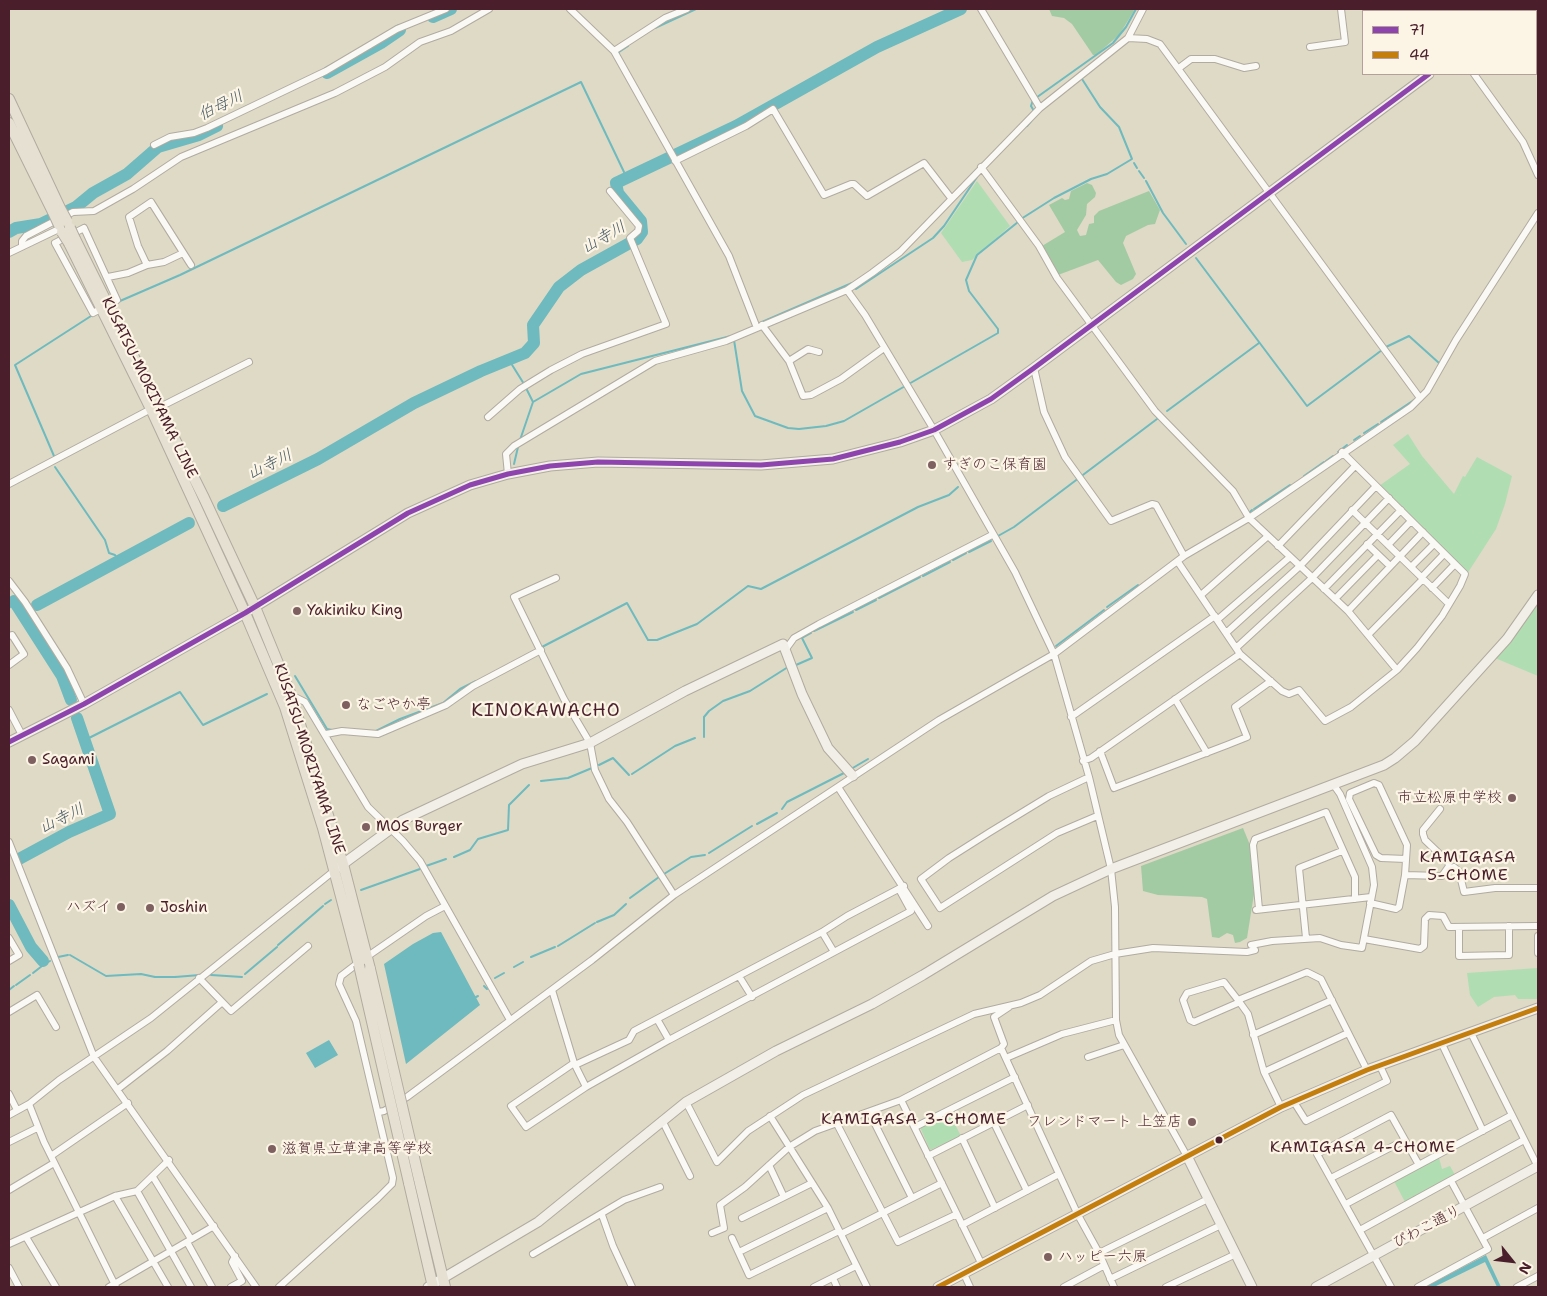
<!DOCTYPE html>
<html>
<head>
<meta charset="utf-8">
<style>
	body { margin:0 }
	#map { position:relative; width:1547px; height:1296px; overflow:hidden; background:#dedac6; font-family:"Shantell Sans",sans-serif }
	canvas { display:block }
	.frame { position:absolute; inset:0; border:10px solid #4a1f2b; pointer-events:none }
	.legend { position:absolute; left:1362px; top:10px; width:175px; height:65px; box-sizing:border-box; background:#fcf5e5; border:1px solid #b59f9b; margin:0; padding:6px 9px; list-style:none; font-size:15px; color:#4a1f2b }
	.legend li { display:flex; align-items:center; gap:10px; height:25px }
	.legend b { width:25px; border:1px solid #b59f9b }
	.north { position:absolute; left:1487px; top:1236px; width:50px; height:50px; -webkit-text-stroke:4px #fcf5e5; paint-order:stroke; rotate:119deg; font-size:14px; font-weight:700; line-height:20px; text-align:center; color:#4a1f2b }
	.north::after { content:''; display:block; margin:auto; width:18px; height:22px; background:#4a1f2b; clip-path:polygon(50% 0,100% 100%,50% 72%,0 100%) }
</style>
</head>
<body>
<div id="map">
<canvas width="1547" height="1296"></canvas>
<div class="frame"></div>
<ul class="legend">
<li><b style="height:6px;background:#8e44ad"></b>71</li>
<li><b style="height:6px;background:#c37e0d"></b>44</li>
</ul>
<div class="north">N</div>
</div>
<script>
const context = document.querySelector('canvas').getContext('2d');
context.lineJoin = 'round';
function fill(path, color) { context.fillStyle = color; context.fill(path, 'evenodd'); }
const shape = rows => new Path2D(rows.map(r => 'M' + r).join(''));
function stroke(path, color, width, dash) { context.strokeStyle = color; context.lineWidth = width; context.lineCap = dash ? 'butt' : 'round'; context.setLineDash(dash || []); context.stroke(path); }
function label(font, color, halo, rows, align = 'center') {
  context.font = font + ' "Shantell Sans","Klee One",sans-serif'; context.lineWidth = 4.5; context.setLineDash([]); context.textBaseline = 'middle'; context.strokeStyle = halo; context.fillStyle = color; for (const [text, x, y, turn = 0] of rows) {
    context.save(); context.translate(x, y); context.rotate((+turn || 0) * Math.PI / 180); context.textAlign = isNaN(turn) ? turn : align; if (halo) context.strokeText(text, 0, 0); context.fillText(text, 0, 0); context.restore();
  }
}
fill(shape([
	[977,181,1010,226,972,260,962,262,941,233],
	[1408,434,1422,456,1454,494,1463,476,1465,477,1477,457,1512,476,1505,504,1496,529,1467,574,1379,486,1410,464,1393,445],
	[1538,603,1538,676,1495,658],
	[1538,968,1538,999,1518,999,1515,995,1494,997,1478,1007,1470,995,1467,973],
	[949,1113,961,1136,930,1150,920,1127],
	[1439,1158,1442,1169,1450,1166,1455,1175,1405,1202,1394,1181]
]), '#b1ddb2');
fill(shape([
	[1049,9,1133,9,1134,11,1119,35,1096,55,1093,55,1072,24,1064,18,1052,16],
	[1087,183,1092,185,1096,193,1095,197,1087,204,1086,215,1077,230,1080,236,1086,235,1089,224,1094,223,1094,216,1099,211,1149,191,1160,210,1155,224,1148,225,1126,236,1123,243,1136,274,1133,279,1121,285,1116,282,1098,260,1058,275,1042,246,1065,232,1049,205,1062,198,1065,200,1069,199,1071,191],
	[1243,828,1250,845,1254,894,1247,938,1240,942,1235,943,1233,935,1227,933,1219,938,1212,937,1207,899,1202,897,1158,895,1143,891,1141,866]
]), '#a2cba3');
fill(shape([
	[441,932,480,1005,406,1064,384,964,413,944,433,933],
	[329,1040,338,1055,315,1068,306,1053],
	[1486,1255,1501,1287,1497,1287,1485,1262,1434,1287,1425,1287]
]), '#6ebabe');
stroke(shape([
	[655,28,696,9],
	[619,52,628,46],
	[1034,111,1031,106,1033,100,1113,43,1126,27,1136,9],
	[1027,126,1036,115],
	[1134,163,1137,168],
	[1139,171,1144,178],
	[1146,181,1163,213,1186,244],
	[1021,219,1054,198,1091,179,1107,174,1132,159,1119,127,1100,107,1082,79],
	[1196,258,1307,406,1382,350],
	[854,287,856,289,933,238,944,226,977,177],
	[120,301,180,275,581,82,624,172],
	[763,323,762,322,852,283],
	[734,340,742,391,755,416,788,428,799,429,826,426,844,421,998,333,998,329,969,291,966,280,977,255,1018,222],
	[1386,347,1409,336,1439,363],
	[509,360,524,384],
	[526,388,533,402,581,374,731,336],
	[1167,411,1259,343],
	[1381,422,1414,400],
	[1364,433,1378,424],
	[520,440,533,402],
	[1354,440,1360,436],
	[1338,452,1347,445],
	[54,456,15,365,91,316],
	[1326,461,1333,456],
	[514,464,518,447],
	[55,467,105,540,109,553,115,555,118,559],
	[1304,476,1324,462],
	[1254,509,1290,485],
	[1250,512,1252,510],
	[998,536,1014,527,1157,419],
	[969,552,991,541],
	[953,560,966,553],
	[923,576,950,562],
	[879,598,920,577],
	[1107,607,1138,585],
	[9,608,15,603],
	[856,610,876,600],
	[814,631,853,612],
	[1056,646,1104,610],
	[540,648,627,603,648,640,657,640,697,624,748,586,761,589,918,507,949,495,958,487],
	[796,665,812,658,802,638,811,633],
	[295,676,327,729,332,730],
	[376,731,400,719,443,703,460,689,476,681],
	[704,737,704,717,709,711,723,701,750,691,788,667],
	[85,740,180,692,203,725,267,694],
	[599,765,613,758,629,775],
	[851,769,868,759],
	[632,774,675,746,695,738],
	[541,781,568,778,592,768],
	[782,809,787,802,844,773],
	[757,824,777,813],
	[709,853,752,826],
	[454,857,470,850,478,839,508,830,509,805,529,785],
	[426,866,446,859],
	[664,874,691,857,705,855],
	[361,890,420,869],
	[630,898,659,877],
	[325,904,331,900],
	[597,922,614,915,626,904],
	[278,945,323,906],
	[558,946,595,923],
	[70,955,106,976,141,974,155,977,174,977],
	[58,957,68,955],
	[531,957,555,947],
	[43,965,50,961],
	[514,967,523,962],
	[33,973,42,966],
	[245,974,277,947],
	[211,975,242,977],
	[175,977,200,975],
	[495,978,504,973],
	[16,985,30,975],
	[484,986,487,989],
	[9,990,14,986],
	[476,997,478,996]
]), '#6ebabe', 2);
stroke(shape([
	[433,17,451,9],
	[327,73,381,43,400,30],
	[9,232,16,228,41,224,76,207,93,193,127,174,158,147,199,135,217,126],
	[223,506,318,459,414,403,481,371,525,353,534,343,533,325,559,287,581,270,637,239,642,232,641,221,618,193,616,183,736,126,877,47,961,9],
	[14,601,62,676,71,700],
	[37,605,189,523],
	[19,859,69,832,110,814,77,718],
	[9,905,31,947,43,961]
]), '#6ebabe', 12);
const street = shape([
	[570,9,614,51,729,256,757,328],
	[981,9,1040,108],
	[1427,9,1429,11],
	[1128,38,1147,39,1160,44,1420,398],
	[1310,47,1345,42,1341,9],
	[614,51,665,18,687,9],
	[1179,68,1191,59,1215,59,1244,68,1256,66],
	[1474,74,1523,142,1538,175],
	[154,145,170,137,194,133,207,128,326,71,397,29,446,9],
	[675,161,746,126,773,109,824,195,851,184,854,184,867,196,924,163,951,198],
	[981,167,1039,246,1057,278,1155,411,1233,491,1249,518,1348,611,1397,670],
	[84,228,117,300,93,313,55,243,84,228],
	[22,246,22,241,26,236,51,223,73,212,94,211,133,189,181,157,335,93,385,67,420,42,451,31,489,9],
	[9,253,61,228],
	[147,265,138,246,129,217,151,202,191,265],
	[108,277,128,273,147,265,164,262,183,253],
	[847,290,865,315,934,430,1015,572,1054,654,1089,777,1111,869,1115,907,1116,1020,1119,1035,1188,1158],
	[762,325,789,361,803,396,811,395,841,379,884,348],
	[789,361,808,349,819,352],
	[1034,368,1044,412,1065,457,1111,521,1152,504,1156,505,1184,556],
	[158,408,249,362],
	[488,417,520,389,551,370,582,354,666,324,630,238,638,231,639,226,610,191],
	[508,474,506,454,514,446,655,361,726,341,847,290,872,273,900,252,1040,108,1128,38,1143,9],
	[9,484,151,409],
	[1352,510,1449,604],
	[1367,544,1390,566],
	[1388,545,1411,521],
	[1278,546,1355,466],
	[1178,562,1240,654,1282,691,1289,694,1299,690,1325,721,1351,707,1397,670,1417,648,1442,616,1460,586,1465,574,1342,452],
	[1411,567,1434,544],
	[1422,577,1444,554],
	[556,578,514,597,564,699,590,743,595,770,609,799,627,822,674,895],
	[9,581,25,602,67,668,84,704],
	[1432,588,1455,564],
	[1324,589,1401,510],
	[1201,595,1268,536],
	[1335,599,1378,555],
	[1348,611,1423,532],
	[1217,620,1290,557],
	[1226,633,1300,566,1376,486],
	[1368,635,1423,579],
	[9,636,12,635,24,654,9,665],
	[1236,648,1312,578,1389,498],
	[786,649,794,638,819,624,992,535],
	[291,695,305,702,368,807,403,841,420,861,510,1020],
	[1175,699,1207,753],
	[9,710,22,735],
	[1071,717,1215,616],
	[326,734,342,731,378,734,446,705,473,686,541,650],
	[1100,751,1114,788,1227,745,1247,737,1235,707,1271,681],
	[1083,761,1091,758,1240,654],
	[1089,777,1049,796,990,832,949,858,921,879,940,908,1057,833,1097,816],
	[838,787,928,926],
	[9,842,94,1057,256,1287],
	[1454,867,1459,871,1464,892,1495,888,1538,888],
	[1405,875,1442,876,1449,866,1448,862,1425,840,1423,834,1423,830,1440,809],
	[1370,903,1396,909,1399,907,1405,875,1407,845,1379,785,1374,783,1350,793,1349,799,1376,855,1381,858,1406,859],
	[1259,909,1253,845,1255,839,1326,812,1355,877,1355,899],
	[1256,910,1371,897],
	[1459,927,1459,956,1509,955,1509,926],
	[822,932,834,952],
	[1538,936,1538,953],
	[9,938,19,955,9,961],
	[1306,938,1299,868,1342,851],
	[1364,939,1420,949,1424,946,1425,919,1429,915,1443,916,1449,927,1538,926],
	[1251,945,1272,941,1320,938,1341,945,1362,948,1374,885,1372,867,1340,794,1333,784],
	[368,956,426,916,445,906],
	[739,976,752,997],
	[199,978,231,1011,308,946],
	[552,990,574,1063],
	[1238,1000,1224,982,1187,993,1183,1000,1190,1020,1194,1022,1240,1002],
	[9,1012,37,995,56,1027],
	[657,1019,669,1040],
	[1471,1033,1538,1167],
	[1253,1035,1332,1000],
	[1442,1044,1483,1131],
	[1001,1048,1078,1215,1099,1253,1114,1287],
	[1088,1057,1124,1045],
	[1006,1058,1062,1034,1116,1020],
	[575,1065,586,1087,669,1040,911,911,899,889],
	[1264,1072,1348,1033],
	[586,1087,526,1127,511,1106,574,1063,575,1065,629,1040,634,1031,822,932,847,916,904,886],
	[118,1089,167,1051,221,1003],
	[9,1094,17,1110],
	[901,1100,982,1265],
	[686,1102,717,1162,748,1131,803,1095,974,1014,1021,1003,1040,995,1091,961,1115,954,1153,948,1247,952,1255,950],
	[1294,1102,1306,1121,1387,1081,1380,1066],
	[29,1104,44,1142,116,1287],
	[1281,1107,1264,1072,1248,1014,1238,1000,1307,972,1321,979,1367,1070],
	[379,1112,384,1111,407,1097,592,960,674,895,939,720,1054,654,1184,556,1249,518,1411,407,1427,391,1456,340,1538,213],
	[869,1112,912,1198],
	[9,1115,29,1104,59,1080,151,1018,335,870],
	[770,1116,828,1208,867,1287],
	[662,1120,690,1176],
	[994,1123,1027,1191],
	[837,1124,898,1242,957,1214],
	[915,1127,1015,1077],
	[962,1138,995,1208],
	[9,1142,37,1128],
	[51,1156,128,1103],
	[928,1156,1028,1105],
	[769,1165,784,1197],
	[153,1177,191,1239],
	[1331,1178,1405,1140],
	[9,1190,54,1163],
	[137,1191,191,1287],
	[115,1196,168,1287],
	[1346,1204,1512,1115],
	[602,1215,613,1246,632,1287],
	[742,1218,812,1183],
	[962,1225,1059,1174],
	[1360,1230,1524,1140],
	[712,1233,724,1228,720,1205,745,1187,789,1147,815,1131,901,1100,1001,1048,1004,1044,994,1017,1009,1007],
	[841,1234,942,1183],
	[26,1237,56,1287],
	[732,1238,749,1275,839,1231],
	[1483,1238,1538,1208],
	[187,1242,212,1287],
	[9,1244,115,1196,137,1191,169,1160],
	[739,1252,828,1208],
	[1099,1253,1208,1199],
	[533,1254,624,1200,660,1187],
	[9,1268,19,1287],
	[964,1274,970,1287],
	[833,1278,837,1287],
	[1110,1279,1221,1225],
	[109,1287,214,1226],
	[231,1287,242,1281,232,1262,235,1256],
	[279,1287,378,1198,392,1184,393,1178,356,1021,339,984,341,976,358,963],
	[814,1287,856,1266],
	[1064,1287,1103,1266],
	[1166,1287,1236,1254],
	[1391,1287,1317,1154,1391,1115,1419,1165],
	[1418,1287,1488,1249,1451,1181],
	[1517,1287,1538,1276]
]);
const secondary = shape([
	[1509,11,1512,9],
	[9,742,84,704,245,613,408,513,470,485,508,474,550,466,598,462,761,465,833,459,900,442,934,430,991,399,1034,368,1429,74],
	[339,867,403,820,522,764,590,743,685,691,783,644,802,694,828,748,853,776],
	[1188,1158,1252,1287],
	[428,1287,538,1222,686,1102,776,1051,872,1004,923,975,1053,896,1111,869,1384,765,1395,758,1415,741,1507,639,1538,595],
	[938,1287,1281,1107,1367,1070,1538,1008],
	[1316,1287,1538,1166]
]);
const primary = shape([
	[1502,9,1504,11],
	[1536,51,1538,54],
	[9,99,60,208],
	[9,123,53,212],
	[75,239,204,498,255,607,291,695,343,864,370,969],
	[69,243,151,409,245,613,285,707,323,828,359,965],
	[419,1179,445,1287],
	[409,1183,433,1287]
]);
stroke(street, '#b1aba0', 8);
stroke(secondary, '#b1aba0', 11);
stroke(primary, '#b1aba0', 12);
stroke(street, '#faf9f6', 6);
stroke(secondary, '#f2efe8', 9);
stroke(primary, '#e6e0d3', 10);
const primaryBridge = shape([
	[60,208,67,221],
	[53,212,59,225],
	[70,228,75,239],
	[62,232,69,243],
	[359,965,409,1183],
	[370,969,419,1179]
]);
stroke(primaryBridge, '#b1aba0', 12, []);
stroke(primaryBridge, '#e6e0d3', 10);
stroke(shape([
	[9,742,84,704,245,613,408,513,470,485,508,474,550,466,598,462,761,465,833,459,900,442,934,430,991,399,1034,368,1429,74]
]), '#8e44ad', 5);
stroke(shape([
	[938,1287,1281,1107,1367,1070,1538,1008]
]), '#c37e0d', 5);
for (const [x, y, r, color] of [
	[932,465,5,"#7e6061"],
	[297,611,5,"#7e6061"],
	[346,705,5,"#7e6061"],
	[32,760,5,"#7e6061"],
	[1512,798,5,"#7e6061"],
	[366,827,5,"#7e6061"],
	[121,907,5,"#7e6061"],
	[150,908,5,"#7e6061"],
	[1192,1122,5,"#7e6061"],
	[1219,1140,4.5,"#4a1f2b"],
	[272,1149,5,"#7e6061"],
	[1048,1257,5,"#7e6061"]
]) { const dot = new Path2D(); dot.arc(x, y, r, 0, 2 * Math.PI); context.fillStyle = color; context.fill(dot); stroke(dot, '#fcf5e5', 2); }
label('15px', '#4a1f2b', '#fcf5e5', [
	["KUSATSU-MORIYAMA LINE",149,388,64],
	["KUSATSU-MORIYAMA LINE",309,759,72],
	["びわこ通り",1427,1227,-28]
]);
label('15px', '#4a1f2b', '#fcf5e5', [
	["すぎのこ保育園",942,465],
	["Yakiniku King",307,611],
	["なごやか亭",356,705],
	["Sagami",42,760],
	["市立松原中学校",1502,798,"right"],
	["MOS Burger",376,827],
	["ハズイ",111,907,"right"],
	["Joshin",160,908],
	["フレンドマート 上笠店",1182,1122,"right"],
	["滋賀県立草津高等学校",282,1149],
	["ハッピー六原",1058,1257]
], 'left');
label('italic 16px', '#455864', '#fcf5e5', [
	["伯母川",221,106,-26],
	["山寺川",604,238,-30],
	["山寺川",270,465,-26],
	["山寺川",62,819,-26]
]);
context.letterSpacing = '1px';
label('16px', '#4a1f2b', '#fcf5e5', [
	["KAMIGASA",1468,858],
	["5-CHOME",1468,876],
	["KAMIGASA 3-CHOME",914,1120],
	["KAMIGASA 4-CHOME",1363,1148]
]);
context.letterSpacing = '0px';
context.letterSpacing = '1px';
label('18px', '#4a1f2b', '#fcf5e5', [
	["KINOKAWACHO",546,711]
]);
context.letterSpacing = '0px';
</script>
</body>
</html>
